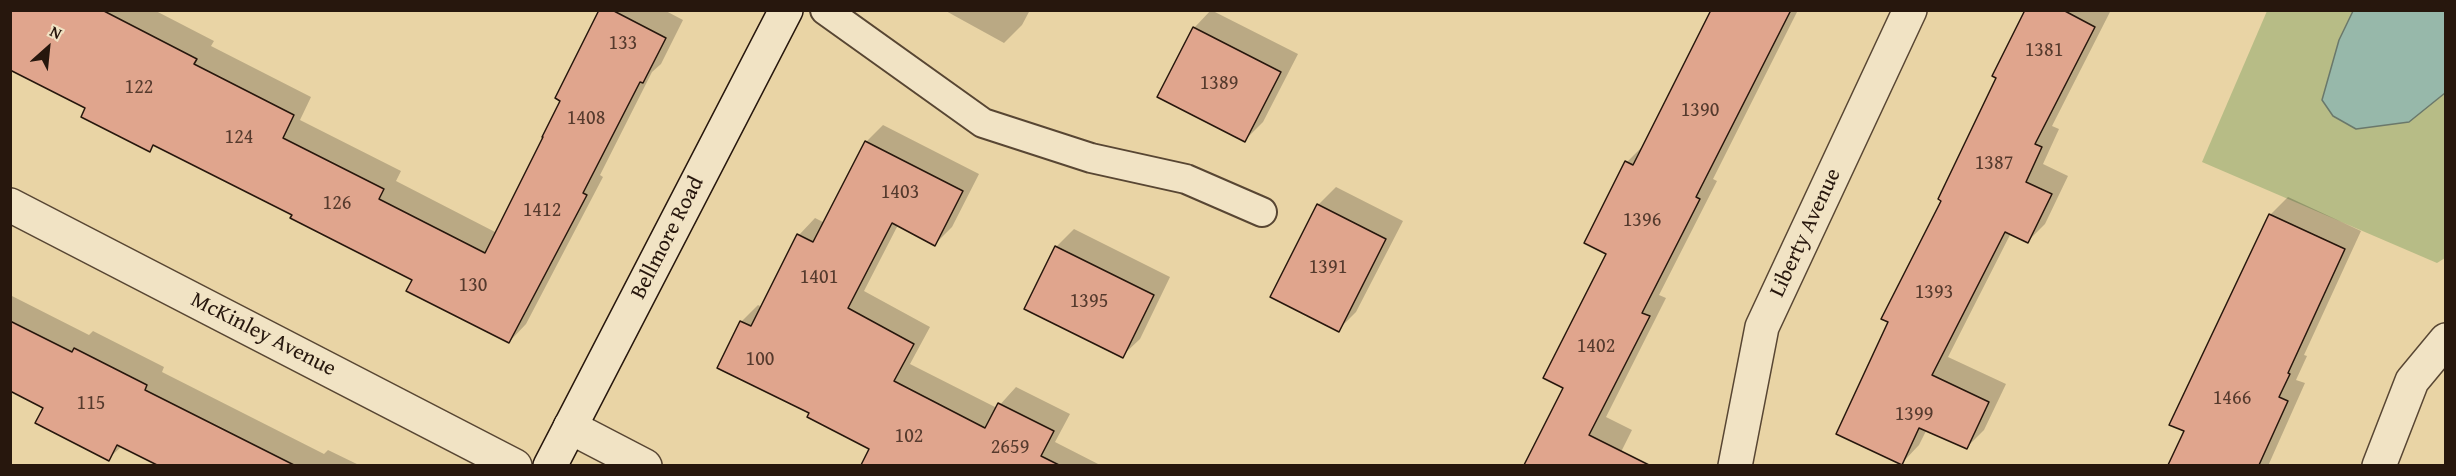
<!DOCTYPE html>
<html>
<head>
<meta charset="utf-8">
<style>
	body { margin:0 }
	#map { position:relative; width:2456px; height:476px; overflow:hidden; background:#e9d4a5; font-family:"Gentium Book Plus",serif }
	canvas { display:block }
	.frame { position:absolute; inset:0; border:12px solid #27170d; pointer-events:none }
	.north { position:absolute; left:18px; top:18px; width:60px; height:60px; -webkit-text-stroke:4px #f1e3c4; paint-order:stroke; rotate:27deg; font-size:16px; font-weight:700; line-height:24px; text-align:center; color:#27170d }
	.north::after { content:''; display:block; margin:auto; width:21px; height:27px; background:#27170d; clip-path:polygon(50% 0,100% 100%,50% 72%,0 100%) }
</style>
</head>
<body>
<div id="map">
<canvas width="2456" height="476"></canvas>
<div class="frame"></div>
<div class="north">N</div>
</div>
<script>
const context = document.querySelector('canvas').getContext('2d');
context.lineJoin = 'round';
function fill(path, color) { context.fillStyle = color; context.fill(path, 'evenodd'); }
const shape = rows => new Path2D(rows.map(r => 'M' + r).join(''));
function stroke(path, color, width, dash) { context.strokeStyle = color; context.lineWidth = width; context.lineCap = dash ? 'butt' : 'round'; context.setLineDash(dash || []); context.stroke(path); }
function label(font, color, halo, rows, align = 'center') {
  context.font = font + ' "Gentium Book Plus",serif'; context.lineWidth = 5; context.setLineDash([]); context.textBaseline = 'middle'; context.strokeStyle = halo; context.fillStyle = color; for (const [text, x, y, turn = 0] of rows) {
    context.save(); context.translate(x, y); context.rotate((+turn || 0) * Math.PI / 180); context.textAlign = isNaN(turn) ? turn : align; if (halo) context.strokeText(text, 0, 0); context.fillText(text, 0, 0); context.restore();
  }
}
fill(shape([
	[2267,11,2445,11,2445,258,2437,263,2202,162]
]), '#b7bc86');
const water = shape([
	[2353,11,2445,11,2445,93,2409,122,2356,129,2333,116,2322,100,2339,40,2353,11]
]);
fill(water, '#97b8aa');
stroke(water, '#6a786b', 1.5);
fill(shape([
	[10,10,154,10,214,41,211,46,311,97,300,120,401,171,396,181,497,233,562,100,601,10,664,10,683,20,661,64,652,72,600,175,603,177,526,324,509,342,414,280,294,215,155,144,149,150,87,108],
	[944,10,1030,10,1022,25,1004,43],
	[1211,10,1298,54,1263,122,1245,140,1194,28],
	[1713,10,1798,10,1713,179,1717,181,1659,295,1666,298,1606,417,1632,430,1614,466,1526,466,1565,388,1608,254,1627,162,1645,144],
	[2027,10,2111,10,2052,126,2059,129,2043,164,2068,176,2045,224,2028,241,2011,233,1948,357,2006,384,1984,430,1967,447,1927,429,1919,445,1902,463,1943,200],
	[883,125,979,174,952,227,935,244,898,225,864,291,930,327,910,364,997,408,1016,387,1070,414,1055,442,1102,466,876,466,865,460,871,448,811,413,741,322,758,305,762,307,799,235,815,218,825,223,866,142],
	[1336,187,1403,221,1356,312,1338,330,1318,205],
	[2288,197,2361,231,2304,355,2307,356,2296,380,2305,383,2268,466,2170,466,2186,431,2270,215],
	[1074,229,1170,277,1140,339,1122,356,1056,247],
	[10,295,89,335,93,331,164,367,162,372,324,454,328,450,361,466,160,466,122,446,108,459,45,407,10,389]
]), '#0003');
const building = shape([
	[10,10,102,10,197,59,194,64,294,115,283,138,384,189,379,199,485,253,543,137,542,137,560,101,555,98,599,10,612,10,666,38,643,83,640,82,583,193,587,195,509,343,406,291,412,280,290,218,292,215,153,145,150,152,81,117,85,108,10,70,10,10],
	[1711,10,1791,10,1696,197,1700,199,1642,313,1650,316,1589,435,1649,465,1524,465,1563,388,1543,378,1606,254,1584,243,1625,161,1633,165,1711,10],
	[2025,10,2063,10,2095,27,2035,144,2042,147,2026,182,2052,194,2028,243,2005,232,1932,375,1989,402,1967,449,1919,428,1902,465,1836,434,1888,322,1881,319,1941,201,1938,199,1996,78,1992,76,2025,10],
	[1193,27,1281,72,1245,142,1157,97,1193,27],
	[865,141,963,191,935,246,892,223,848,308,914,344,894,381,985,428,998,403,1054,431,1041,456,1059,465,861,465,869,449,807,417,809,413,717,368,740,321,751,326,797,234,813,242,865,141],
	[1317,204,1386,239,1339,332,1270,297,1317,204],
	[2269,214,2345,249,2288,373,2290,374,2279,397,2288,401,2259,465,2168,465,2184,431,2169,425,2269,214],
	[1055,246,1154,295,1123,358,1024,309,1055,246],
	[10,321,72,352,74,348,147,385,145,390,294,465,157,465,117,445,109,461,35,423,43,408,10,391,10,321]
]);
fill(building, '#e0a58d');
stroke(building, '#27170d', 1.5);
const service = shape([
	[825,10,983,123,1091,158,1186,179,1262,212]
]);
const minor = shape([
	[10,205,515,466],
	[570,427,645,466],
	[1735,466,1762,327,1910,10],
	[2379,466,2412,381,2446,340]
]);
const secondary = shape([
	[550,466,786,10]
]);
stroke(service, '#584633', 32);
stroke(minor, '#584633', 36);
stroke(secondary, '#27170d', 36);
stroke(service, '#f1e3c4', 28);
stroke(minor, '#f1e3c4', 33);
stroke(secondary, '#f1e3c4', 33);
label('20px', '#553a2d', null, [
	["133",623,44],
	["1381",2044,51],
	["1389",1219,84],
	["122",139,88],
	["1390",1700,111],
	["1408",586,119],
	["124",239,138],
	["1387",1994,164],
	["1403",900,193],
	["126",337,204],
	["1412",542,211],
	["1396",1642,221],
	["1391",1328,268],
	["1401",819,278],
	["130",473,286],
	["1393",1934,293],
	["1395",1089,302],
	["1402",1596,347],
	["100",760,360],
	["1466",2232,399],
	["115",91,404],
	["1399",1914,415],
	["102",909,437],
	["2659",1010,448]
]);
label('22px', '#27170d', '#f1e3c4', [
	["Liberty Avenue",1806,233,-65],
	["Bellmore Road",668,238,-63],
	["McKinley Avenue",263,335,27]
]);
</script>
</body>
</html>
